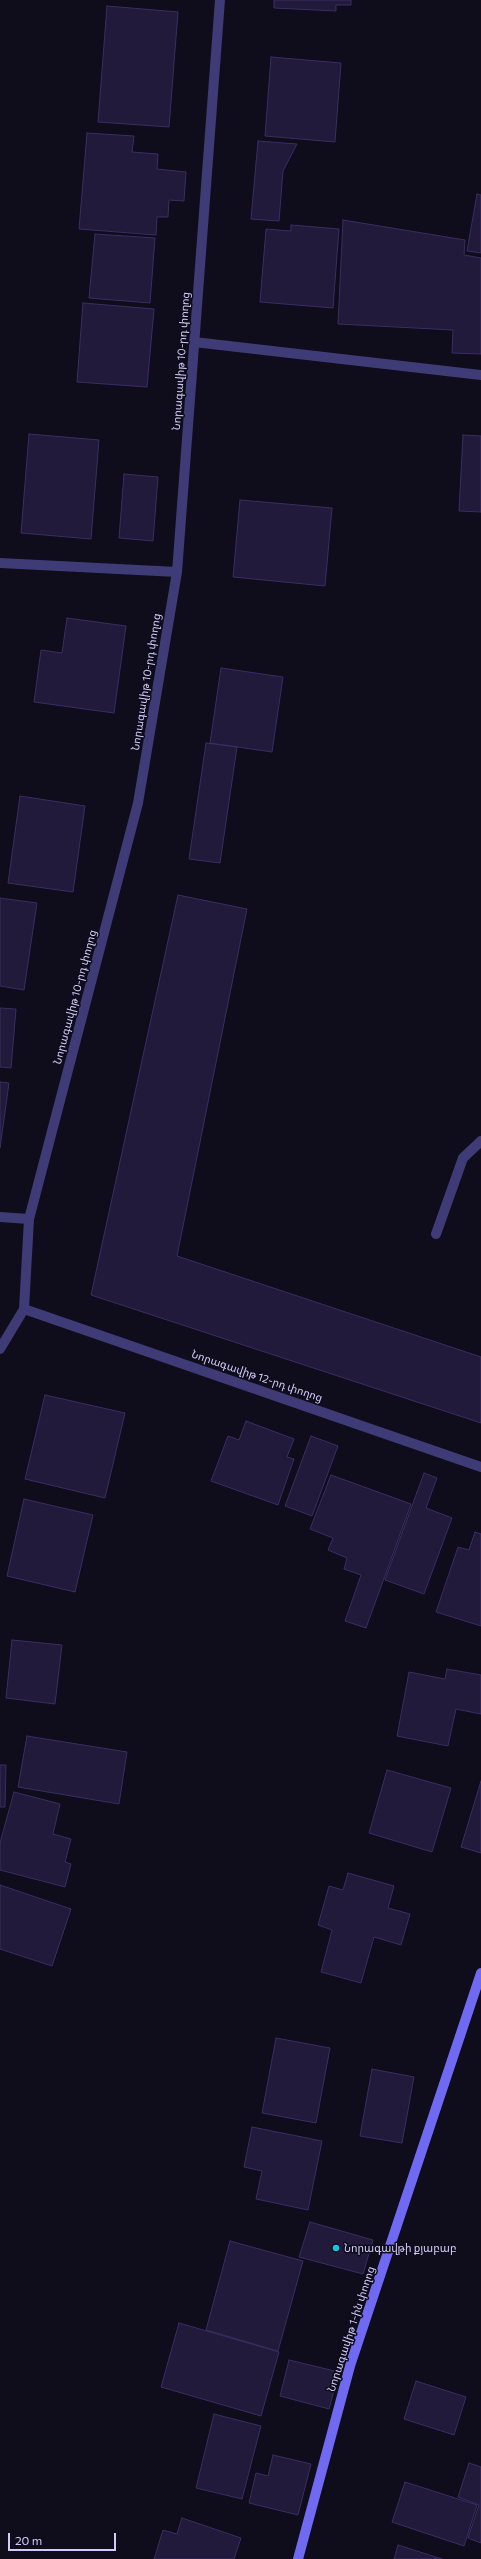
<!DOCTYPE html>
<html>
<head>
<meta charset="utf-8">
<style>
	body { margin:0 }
	#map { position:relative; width:481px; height:2559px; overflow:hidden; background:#0f0c1b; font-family:Commissioner,sans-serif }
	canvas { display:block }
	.scale { position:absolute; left:8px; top:2533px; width:108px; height:18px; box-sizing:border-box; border:2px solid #d1cbfa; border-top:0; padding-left:5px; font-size:12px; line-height:14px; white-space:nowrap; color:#d1cbfa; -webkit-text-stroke:3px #0f0c1b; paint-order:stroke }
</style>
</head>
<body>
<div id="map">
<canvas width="481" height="2559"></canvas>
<div class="scale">20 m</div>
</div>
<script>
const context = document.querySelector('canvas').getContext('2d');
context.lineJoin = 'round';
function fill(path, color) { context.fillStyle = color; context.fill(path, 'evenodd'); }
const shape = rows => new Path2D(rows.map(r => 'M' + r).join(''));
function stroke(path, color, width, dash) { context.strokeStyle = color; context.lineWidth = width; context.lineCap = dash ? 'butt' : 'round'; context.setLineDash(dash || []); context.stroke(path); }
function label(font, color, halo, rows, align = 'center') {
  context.font = font + ' Commissioner,"Noto Sans Armenian",sans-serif'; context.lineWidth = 3; context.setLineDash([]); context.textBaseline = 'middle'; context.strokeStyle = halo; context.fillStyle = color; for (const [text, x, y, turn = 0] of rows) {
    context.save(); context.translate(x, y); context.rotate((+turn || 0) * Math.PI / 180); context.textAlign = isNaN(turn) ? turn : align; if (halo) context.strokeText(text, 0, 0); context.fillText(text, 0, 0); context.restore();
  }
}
const building = shape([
	[274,0,351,0,351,5,336,5,336,11,274,8,274,0],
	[107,6,178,12,169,127,98,122,107,6],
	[271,57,341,63,335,142,265,136,271,57],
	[87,133,134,136,132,152,158,154,157,169,186,172,184,201,169,200,168,217,157,217,156,235,79,229,87,133],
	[258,141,297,144,283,171,279,221,251,219,258,141],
	[477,194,481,195,481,253,467,251,477,194],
	[343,220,465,240,464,255,481,258,481,354,452,353,453,330,338,324,343,220],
	[291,225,339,229,333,308,260,302,266,229,291,231,291,225],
	[95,234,155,238,150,303,89,298,95,234],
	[83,303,154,309,147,387,77,382,83,303],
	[29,434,99,440,91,539,21,533,29,434],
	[463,435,481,436,481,512,459,511,463,435],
	[124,474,158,477,153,541,119,538,124,474],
	[240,500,332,508,325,586,233,577,240,500],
	[67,618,126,626,114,713,34,702,41,650,62,653,67,618],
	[221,668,283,677,272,752,210,743,221,668],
	[206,743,237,747,220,863,189,859,206,743],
	[20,796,85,806,73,892,8,883,20,796],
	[178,895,247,909,177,1256,481,1357,481,1423,91,1295,178,895],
	[0,898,37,903,24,990,0,986,0,898],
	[0,1008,16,1009,11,1068,0,1067,0,1008],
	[0,1082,9,1083,0,1148,0,1082],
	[45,1395,125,1413,105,1498,25,1479,45,1395],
	[246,1421,294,1439,287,1457,294,1459,278,1505,211,1481,228,1436,239,1440,246,1421],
	[311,1436,338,1446,312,1516,285,1506,311,1436],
	[424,1473,437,1478,426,1508,452,1518,424,1594,385,1580,424,1473],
	[331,1475,411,1504,366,1628,345,1621,361,1575,344,1569,347,1558,328,1550,333,1538,310,1529,331,1475],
	[24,1499,93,1515,75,1592,7,1576,24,1499],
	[475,1532,481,1534,481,1626,436,1612,458,1547,469,1550,475,1532],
	[12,1640,62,1645,55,1704,6,1698,12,1640],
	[447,1669,481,1675,481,1714,456,1709,448,1746,397,1736,409,1672,445,1679,447,1669],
	[27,1736,127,1752,119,1804,18,1787,27,1736],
	[0,1765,6,1765,5,1807,0,1807,0,1765],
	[387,1770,451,1788,432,1852,369,1833,387,1770],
	[481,1781,481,1853,461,1847,481,1781],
	[14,1792,60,1804,53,1834,71,1839,65,1862,71,1864,65,1887,0,1870,0,1843,14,1792],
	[348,1873,394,1886,388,1908,410,1914,401,1945,374,1937,361,1983,321,1972,332,1930,318,1925,329,1886,343,1890,348,1873],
	[0,1885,71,1909,52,1966,0,1949,0,1885],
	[276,2038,330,2048,316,2123,262,2113,276,2038],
	[372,2069,414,2077,402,2143,360,2136,372,2069],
	[252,2127,322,2141,308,2210,256,2199,262,2171,244,2167,252,2127],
	[310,2222,373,2240,363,2274,299,2257,310,2222],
	[230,2241,303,2261,278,2351,206,2330,230,2241],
	[179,2323,279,2352,261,2416,161,2387,179,2323],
	[289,2360,339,2372,329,2409,280,2396,289,2360],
	[416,2381,466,2397,454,2435,404,2419,416,2381],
	[214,2414,261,2426,242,2499,196,2488,214,2414],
	[273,2455,311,2464,298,2515,249,2503,256,2473,268,2476,273,2455],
	[469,2463,481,2467,481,2543,468,2538,479,2505,458,2497,469,2463],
	[405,2482,477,2505,464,2546,392,2522,405,2482],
	[182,2518,241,2538,234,2559,154,2559,163,2530,177,2534,182,2518],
	[398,2545,442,2559,394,2559,398,2545]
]);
fill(building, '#211a3a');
stroke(building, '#3a2e64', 1);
stroke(shape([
	[194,342,481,375],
	[436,1234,463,1158,481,1141]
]), '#3f3b76', 10);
stroke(shape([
	[0,563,177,572],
	[0,1217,29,1219],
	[24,1309,481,1467],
	[0,1349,24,1309,29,1219,138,803,177,572,220,0]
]), '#3f3b76', 10);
stroke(shape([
	[298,2559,350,2366,481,1973]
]), '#706af2', 10);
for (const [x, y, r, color] of [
	[336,2248,4,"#13c6de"]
]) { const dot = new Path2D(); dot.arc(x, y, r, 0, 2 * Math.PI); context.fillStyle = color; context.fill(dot); stroke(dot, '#0f0c1b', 1.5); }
label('11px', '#d1cbfa', '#0f0c1b', [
	["Նորագավիթ 10-րդ փողոց",181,361,-86],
	["Նորագավիթ 10-րդ փողոց",146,682,-81],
	["Նորագավիթ 10-րդ փողոց",75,997,-75],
	["Նորագավիթ 12-րդ փողոց",257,1376,19],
	["Նորագավիթ 1-ին փողոց",351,2329,-72]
]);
label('11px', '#d1cbfa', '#0f0c1b', [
	["Նորագավթի քյաբաբ",344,2248]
], 'left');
</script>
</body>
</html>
